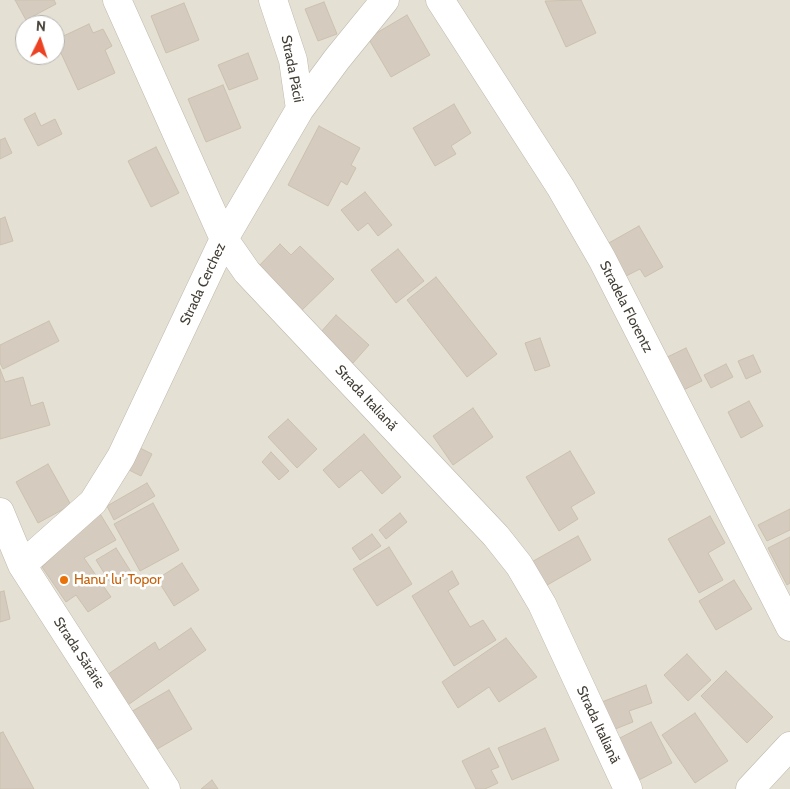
<!DOCTYPE html>
<html>
<head>
<meta charset="utf-8">
<style>
	body { margin:0 }
	#map { position:relative; width:790px; height:789px; overflow:hidden; background:#f1eee5; font-family:Cabin,sans-serif }
	canvas { display:block }
	.north { position:absolute; left:15px; top:15px; width:50px; height:50px; box-sizing:border-box; background:#fff; border:1px solid #b4b2ae; border-radius:50%; rotate:4deg; font-size:14px; font-weight:700; line-height:20px; text-align:center; color:#433e35 }
	.north::after { content:''; display:block; margin:auto; width:18px; height:22px; background:#eb4223; clip-path:polygon(50% 0,100% 100%,50% 72%,0 100%) }
</style>
</head>
<body>
<div id="map">
<canvas width="790" height="789"></canvas>
<div class="north">N</div>
</div>
<script>
const context = document.querySelector('canvas').getContext('2d');
context.lineJoin = 'round';
function fill(path, color) { context.fillStyle = color; context.fill(path, 'evenodd'); }
const shape = rows => new Path2D(rows.map(r => 'M' + r).join(''));
function stroke(path, color, width, dash) { context.strokeStyle = color; context.lineWidth = width; context.lineCap = dash ? 'butt' : 'round'; context.setLineDash(dash || []); context.stroke(path); }
function label(font, color, halo, rows, align = 'center') {
  context.font = font + ' Cabin,sans-serif'; context.lineWidth = 5; context.setLineDash([]); context.textBaseline = 'middle'; context.strokeStyle = halo; context.fillStyle = color; for (const [text, x, y, turn = 0] of rows) {
    context.save(); context.translate(x, y); context.rotate((+turn || 0) * Math.PI / 180); context.textAlign = isNaN(turn) ? turn : align; if (halo) context.strokeText(text, 0, 0); context.fillText(text, 0, 0); context.restore();
  }
}
fill(shape([
	[0,0,790,0,790,789,0,789],
	[25,25,55,25,55,55,25,55]
]), '#e5e0d4');
const building = shape([
	[15,0,54,0,56,4,26,20,15,0],
	[581,0,596,33,566,47,545,1,581,0],
	[324,2,337,34,318,41,305,9,324,2],
	[184,3,199,40,166,53,151,16,184,3],
	[407,15,430,55,391,77,368,38,407,15],
	[89,24,93,33,103,29,112,46,105,50,115,73,78,90,55,40,89,24],
	[248,53,258,79,229,90,218,65,248,53],
	[223,85,241,128,206,142,188,99,223,85],
	[454,104,471,133,451,146,456,154,435,166,413,128,454,104],
	[35,113,41,126,55,119,62,134,38,146,24,119,35,113],
	[319,126,360,148,351,165,356,168,347,185,341,181,328,206,288,185,319,126],
	[5,138,12,153,0,159,0,140,5,138],
	[156,147,179,193,151,207,128,161,156,147],
	[365,192,392,225,378,236,368,223,358,231,341,210,365,192],
	[5,217,13,241,0,245,0,219,5,217],
	[639,226,663,267,645,277,640,269,626,276,607,244,639,226],
	[280,244,291,255,300,246,334,279,302,310,258,267,280,244],
	[398,249,424,281,396,303,371,270,398,249],
	[436,277,497,354,467,377,407,300,436,277],
	[336,315,369,345,353,363,320,333,336,315],
	[49,321,59,341,3,369,0,363,0,345,49,321],
	[540,338,550,366,535,371,525,343,540,338],
	[686,348,702,381,675,394,659,361,686,348],
	[753,355,761,372,746,379,738,361,753,355],
	[726,364,733,377,711,388,704,375,726,364],
	[0,369,5,382,23,377,31,406,43,402,50,425,0,439,0,369],
	[749,401,763,426,741,438,728,412,749,401],
	[473,408,493,437,453,465,433,436,473,408],
	[288,419,317,449,297,468,268,437,288,419],
	[364,434,401,477,382,494,361,470,339,488,323,470,364,434],
	[136,446,152,454,141,476,125,468,136,446],
	[570,451,595,493,571,507,578,519,559,531,526,477,570,451],
	[271,452,289,471,279,480,262,462,271,452],
	[48,464,71,505,38,523,16,482,48,464],
	[147,483,155,496,114,520,107,506,147,483],
	[153,503,179,550,140,571,114,524,153,503],
	[790,509,790,530,767,541,758,525,790,509],
	[99,512,116,540,84,558,111,597,88,612,76,595,66,602,42,567,99,512],
	[400,513,407,522,386,539,379,530,400,513],
	[710,516,725,543,708,553,723,580,699,593,668,539,710,516],
	[372,534,381,546,360,560,352,548,372,534],
	[578,536,591,560,542,588,528,564,578,536],
	[790,537,790,583,787,585,768,548,790,537],
	[389,547,412,584,377,606,353,569,389,547],
	[116,548,133,575,113,587,96,560,116,548],
	[182,563,199,590,174,606,157,579,182,563],
	[452,571,459,584,448,591,470,627,483,620,496,640,454,666,412,596,452,571],
	[734,580,752,609,716,630,699,601,734,580],
	[4,591,10,619,0,622,0,592,4,591],
	[191,628,206,650,125,707,104,677,155,642,159,650,191,628],
	[506,638,537,677,499,702,489,687,458,708,442,682,506,638],
	[687,654,711,680,688,701,664,675,687,654],
	[726,671,773,717,747,743,701,696,726,671],
	[646,685,652,703,629,711,633,722,605,733,594,705,646,685],
	[169,690,192,729,152,752,129,713,169,690],
	[695,713,728,761,695,783,662,735,695,713],
	[651,722,672,763,637,781,616,740,651,722],
	[545,728,559,760,512,780,498,748,545,728],
	[3,732,34,789,0,789,0,733,3,732],
	[489,748,499,767,491,770,498,783,485,789,476,789,462,761,489,748],
	[212,780,218,789,201,789,212,780]
]);
fill(building, '#d5ccbf');
stroke(building, '#ccc1af', 1);
const minor = shape([
	[117,0,224,239,247,272,496,536,519,565,542,604,628,789],
	[273,0,293,60,300,109],
	[440,0,561,188,602,259,790,627],
	[0,512,22,565,166,789],
	[22,565,93,502,121,457,224,239,300,109,337,59,385,0],
	[750,789,790,746]
]);
stroke(minor, '#bfb8ac', 29);
stroke(minor, '#fff', 28);
for (const [x, y, r, color] of [
	[64,580,5,"#e8710a"]
]) { const dot = new Path2D(); dot.arc(x, y, r, 0, 2 * Math.PI); context.fillStyle = color; context.fill(dot); stroke(dot, '#fff', 2); }
label('14px', '#433e35', '#fff', [
	["Strada Păcii",292,69,79],
	["Strada Cerchez",203,284,-65],
	["Stradela Florentz",626,307,63],
	["Strada Italiană",366,398,47],
	["Strada Sărărie",79,653,57],
	["Strada Italiană",598,725,65]
]);
label('14px', '#c56008', '#fff', [
	["Hanu' lu' Topor",74,580]
], 'left');
</script>
</body>
</html>
